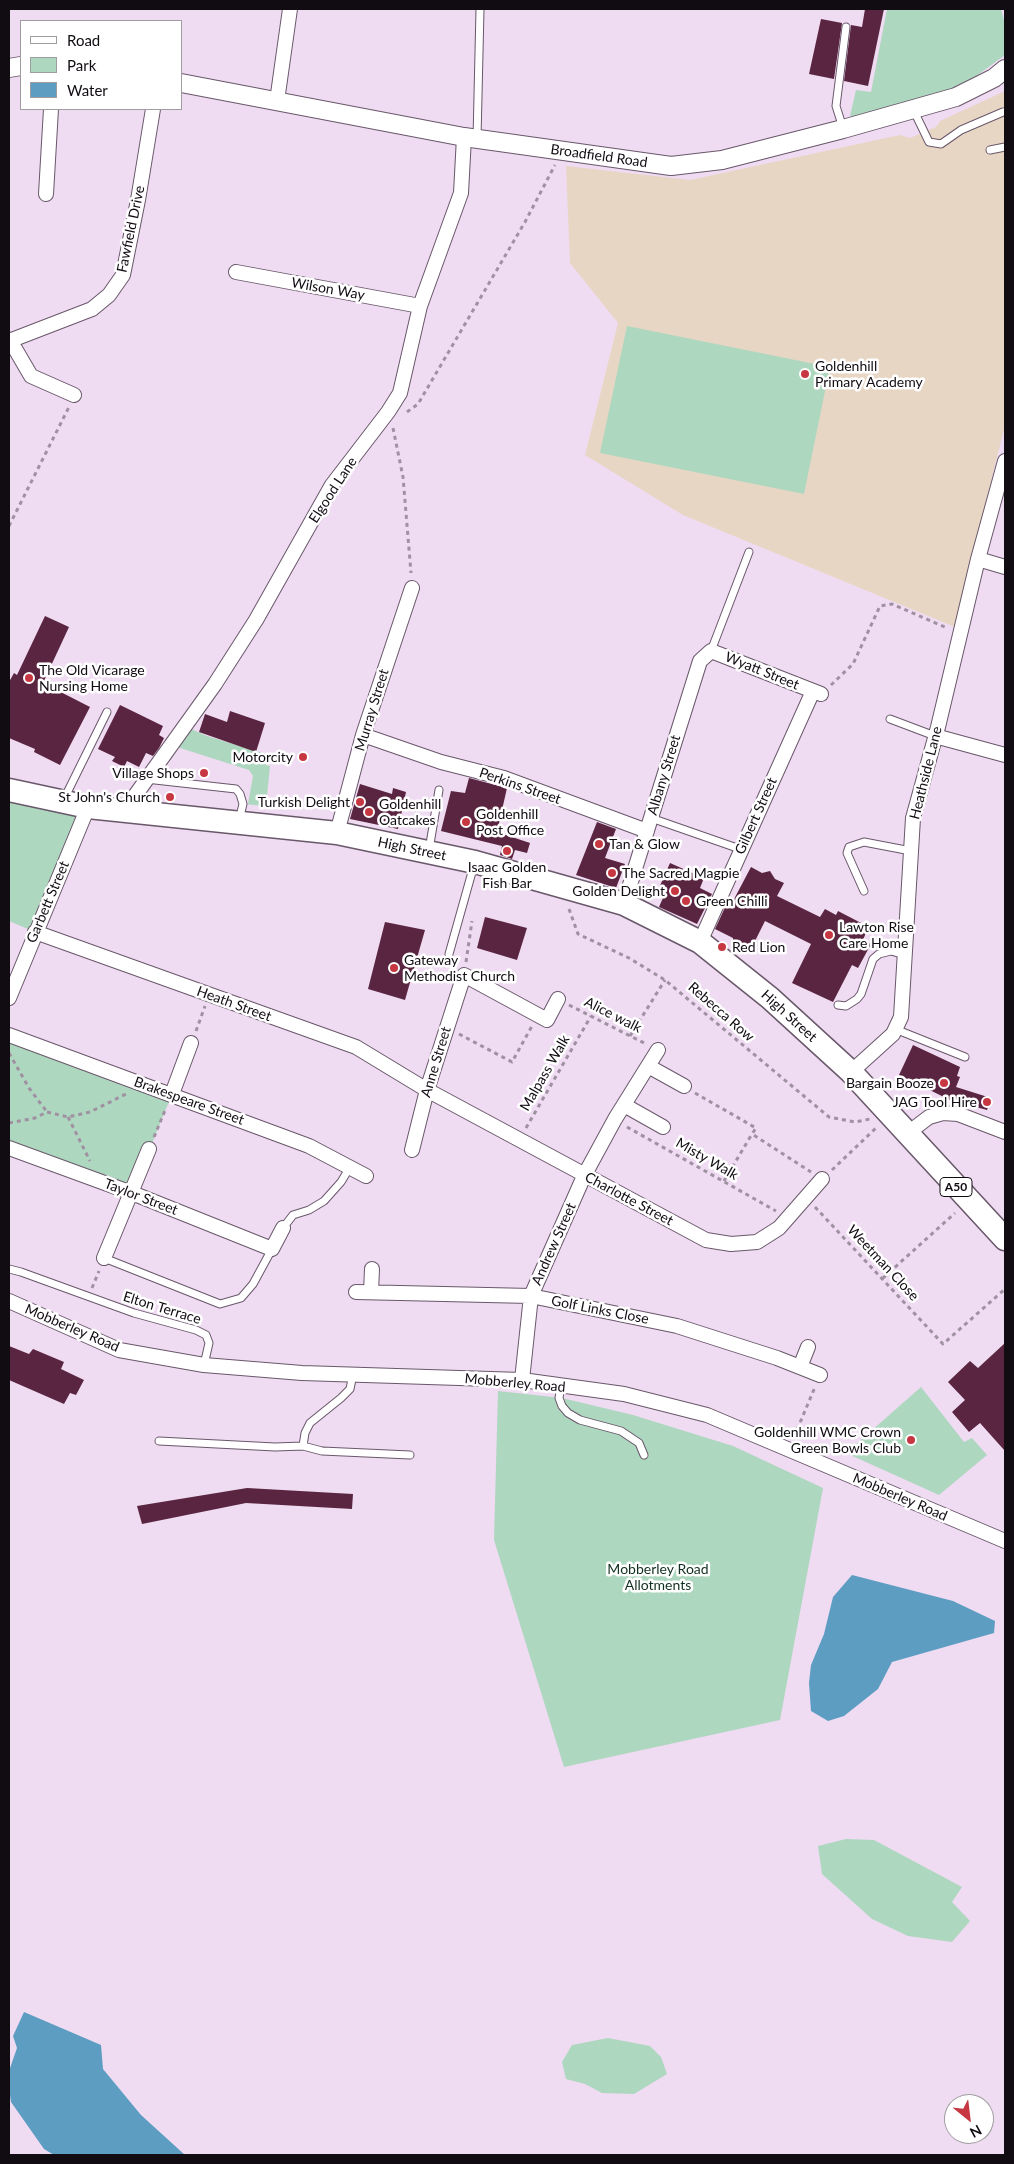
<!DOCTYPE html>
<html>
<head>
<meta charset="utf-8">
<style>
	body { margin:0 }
	#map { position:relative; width:1014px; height:2164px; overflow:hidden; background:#efdbf2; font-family:Lato,sans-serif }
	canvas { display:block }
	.frame { position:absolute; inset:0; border:10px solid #110b12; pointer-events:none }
	.legend { position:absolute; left:20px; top:20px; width:162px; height:90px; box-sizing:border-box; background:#fff; border:1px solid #a09da0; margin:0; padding:6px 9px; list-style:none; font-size:15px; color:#110b12 }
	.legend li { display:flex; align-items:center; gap:10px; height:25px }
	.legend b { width:25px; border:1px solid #a09da0 }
	.north { position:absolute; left:944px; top:2094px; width:50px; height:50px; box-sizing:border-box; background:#fff; border:1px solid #a09da0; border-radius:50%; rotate:151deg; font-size:14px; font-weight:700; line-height:20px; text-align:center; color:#110b12 }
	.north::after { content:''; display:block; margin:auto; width:18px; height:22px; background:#c63741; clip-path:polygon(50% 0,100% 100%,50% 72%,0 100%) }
</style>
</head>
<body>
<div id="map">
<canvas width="1014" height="2164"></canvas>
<div class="frame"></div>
<ul class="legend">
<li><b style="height:6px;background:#fff"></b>Road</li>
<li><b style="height:14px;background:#aed7bf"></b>Park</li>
<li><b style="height:14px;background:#5c9dc1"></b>Water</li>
</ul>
<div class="north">N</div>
</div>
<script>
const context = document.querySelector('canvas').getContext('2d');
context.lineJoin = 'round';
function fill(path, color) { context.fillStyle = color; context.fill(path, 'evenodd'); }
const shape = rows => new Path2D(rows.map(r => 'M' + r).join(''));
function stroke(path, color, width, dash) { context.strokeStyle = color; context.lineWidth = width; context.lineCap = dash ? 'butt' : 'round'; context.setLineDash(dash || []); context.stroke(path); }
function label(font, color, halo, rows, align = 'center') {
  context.font = font + ' Lato,sans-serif'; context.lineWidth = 5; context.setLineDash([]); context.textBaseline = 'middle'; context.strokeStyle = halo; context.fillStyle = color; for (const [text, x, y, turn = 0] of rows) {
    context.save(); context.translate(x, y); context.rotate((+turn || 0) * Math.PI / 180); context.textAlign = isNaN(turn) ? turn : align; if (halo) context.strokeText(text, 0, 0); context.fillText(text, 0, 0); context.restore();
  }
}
fill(shape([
	[1005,91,1005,425,955,627,683,515,585,455,618,323,570,263,566,166,690,180,900,135,910,138,936,127,940,121]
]), '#e8d6c5');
fill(shape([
	[887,9,1001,9,1005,24,1005,55,968,82,934,96,855,118,850,116,856,90,871,92],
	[627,326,830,367,804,494,600,453],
	[191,729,207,736,269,755,266,765,270,766,266,806,243,804,248,804,253,776,249,770,177,747],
	[9,795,85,813,35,932,9,921],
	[9,1035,172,1094,132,1193,9,1148],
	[921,1387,964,1442,972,1438,987,1455,939,1495,846,1453],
	[498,1391,562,1398,633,1415,733,1446,823,1488,780,1720,564,1767,494,1540],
	[846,1839,874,1840,962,1887,952,1902,970,1921,952,1942,908,1936,872,1919,822,1874,818,1846],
	[608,2038,650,2046,661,2057,667,2074,634,2094,602,2093,585,2084,566,2079,562,2062,572,2045]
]), '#aed7bf');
fill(shape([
	[852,1575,953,1601,995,1621,994,1633,892,1662,878,1689,844,1716,828,1721,811,1711,809,1683,811,1665,824,1634,833,1597],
	[24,2012,101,2045,103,2069,141,2115,185,2155,54,2155,44,2149,11,2102,9,2088,9,2071,17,2048,13,2036]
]), '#5c9dc1');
fill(shape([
	[865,9,884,9,868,86,844,81,851,25,862,27],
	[821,19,842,23,834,79,809,74],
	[45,616,69,627,43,683,90,707,60,765,34,752,35,749,9,738,9,682,14,673,17,675],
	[120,705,163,726,159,735,164,738,159,748,153,756,146,753,139,767,127,761,124,767,112,761,115,757,98,749],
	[230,711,265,723,256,752,199,732,205,714,227,722],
	[469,778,507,788,497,832,530,843,527,853,515,850,512,859,500,855,502,846,441,831,451,791,465,793],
	[360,784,392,794,393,788,406,792,398,829,350,819],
	[597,822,616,829,605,858,625,864,616,888,576,875],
	[670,863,704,878,700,888,712,894,697,924,659,907,666,891,659,888],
	[751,867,762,873,770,871,775,879,784,883,777,896,820,917,825,909,836,915,838,911,863,924,861,927,867,930,863,940,871,944,858,968,852,965,833,1002,792,983,811,944,765,921,751,949,741,943,733,943,733,938,715,929,728,901,732,903],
	[485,917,527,928,517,960,477,948],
	[385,922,425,930,405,1000,368,989],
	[913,1045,960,1067,957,1076,960,1077,956,1087,991,1098,987,1110,950,1100,899,1075],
	[1005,1343,1005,1451,980,1423,969,1432,952,1412,965,1400,948,1382,970,1361,978,1368],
	[9,1346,29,1354,33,1349,64,1362,61,1369,84,1380,76,1395,70,1393,64,1404,9,1380],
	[247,1488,353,1494,352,1509,246,1503,142,1524,137,1506]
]), '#5a2540');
const service = shape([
	[913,109,929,142,941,144,961,130,1003,112],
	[843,128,836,106,846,27],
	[477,139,480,9],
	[990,150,1005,147],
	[711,651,749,552],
	[890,719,935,736],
	[146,779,236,789,240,794,243,804,239,820],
	[64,799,107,712],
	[651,818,740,849],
	[429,850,439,790],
	[864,891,847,853,849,847,864,842,911,851],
	[449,954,474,865],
	[838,1005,846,1006,857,999,861,994,873,959,879,954,891,951,905,955],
	[895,1029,965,1057],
	[283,1228,293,1215,309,1210,324,1201,341,1182,350,1167],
	[104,1258,220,1304,241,1298,253,1284,272,1249],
	[9,1269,21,1272,134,1313,196,1330,206,1335,209,1343,204,1365],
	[353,1374,350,1389,341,1398,310,1423,305,1433,303,1446,322,1451,410,1455],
	[561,1386,559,1398,562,1406,568,1413,580,1420,621,1431,639,1443,644,1455],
	[159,1441,275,1447,303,1446]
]);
const minor = shape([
	[277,101,290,9],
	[46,194,51,109],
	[236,272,420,306],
	[10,340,31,376,74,395],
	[9,341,92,309,109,295,123,275,138,200,153,109],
	[978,559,1005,567],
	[363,735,441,762,504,778,647,831],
	[935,736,1005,755],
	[124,811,215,684,256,620,332,485,388,412,400,393,420,306,461,193,464,137],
	[337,833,363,735,412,588],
	[624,904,700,661,711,651,821,694],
	[35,932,356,1047,427,1090,706,1240,731,1244,757,1242,779,1228,822,1179],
	[700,942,813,691],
	[9,998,88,807],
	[9,1035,309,1146,366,1176],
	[648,1066,658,1050],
	[851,1072,893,1034,901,1017,913,818,938,727,978,559,1005,461],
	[172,1094,191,1043],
	[624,1105,663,1127],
	[908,1133,929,1117,943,1113,958,1114,1005,1132],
	[9,1148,132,1193,272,1249,283,1228],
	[412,1150,427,1090,464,975,547,1020,558,999],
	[104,1258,149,1149],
	[356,1292,531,1296,677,1326,777,1358,820,1375],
	[371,1292,372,1269],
	[9,1301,119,1350,204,1365,302,1373,522,1380,624,1394,707,1415,1005,1541],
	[800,1367,808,1347],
	[522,1380,531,1296,584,1176,615,1119,648,1066,684,1086]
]);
const tertiary = shape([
	[9,68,21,66],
	[181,83,464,137,671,166,722,160,843,129,956,97,994,78,1005,69]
]);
const primary = shape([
	[9,790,88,807,337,833,475,862,624,904,700,942,770,998,851,1072,1005,1239]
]);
stroke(service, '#69576a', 9);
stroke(minor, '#69576a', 16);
stroke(tertiary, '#69576a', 20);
stroke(primary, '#69576a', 25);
stroke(shape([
	[407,412,418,404,525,222,555,165],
	[393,428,403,477,411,573],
	[9,526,69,407],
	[831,685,853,664,880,606,892,604,947,628],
	[569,909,578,934,629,958,665,980,829,1117,855,1122,870,1119],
	[466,962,472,921],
	[569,1005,646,1044],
	[196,1031,205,1006],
	[459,1034,512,1062,532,1026],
	[630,1036,665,980],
	[9,1053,29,1088,47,1112],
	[695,1093,756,1128,752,1134,811,1172],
	[68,1117,90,1161],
	[9,1123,35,1118,47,1112,68,1117,90,1112,126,1094],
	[627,1127,776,1211],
	[526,1128,591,1016],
	[154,1137,166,1108],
	[832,1170,878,1126],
	[724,1181,752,1134],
	[815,1207,943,1344,1005,1289],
	[883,1278,955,1213],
	[92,1288,99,1271],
	[794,1437,815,1387]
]), '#a091a2', 3, [4, 4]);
stroke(service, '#fff', 7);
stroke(minor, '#fff', 14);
stroke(tertiary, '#fff', 18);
stroke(primary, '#fff', 22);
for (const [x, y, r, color] of [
	[805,374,5,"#c63741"],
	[29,678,5,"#c63741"],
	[303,757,5,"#c63741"],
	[204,773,5,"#c63741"],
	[170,797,5,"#c63741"],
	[360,802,5,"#c63741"],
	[369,812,5,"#c63741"],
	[466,822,5,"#c63741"],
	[599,844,5,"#c63741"],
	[507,851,5,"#c63741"],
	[612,873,5,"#c63741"],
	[675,891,5,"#c63741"],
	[686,901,5,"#c63741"],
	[829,935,5,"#c63741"],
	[722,947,5,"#c63741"],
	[394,968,5,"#c63741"],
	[944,1083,5,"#c63741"],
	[987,1102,5,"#c63741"],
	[911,1440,5,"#c63741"]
]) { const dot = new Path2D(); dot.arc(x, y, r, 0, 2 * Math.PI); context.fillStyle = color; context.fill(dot); stroke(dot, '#fff', 2); }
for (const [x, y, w] of [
	[956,1187,32]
]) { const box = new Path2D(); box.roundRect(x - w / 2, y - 9.5, w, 19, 4); context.fillStyle = '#fff'; context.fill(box); stroke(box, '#110b12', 1); }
label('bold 12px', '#110b12', null, [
	["A50",956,1187]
]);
label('14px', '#110b12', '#fff', [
	["Broadfield Road",599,156,8],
	["Fawfield Drive",131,229,-78],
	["Wilson Way",328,289,10],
	["Elgood Lane",333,490,-57],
	["Wyatt Street",762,671,22],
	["Murray Street",372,710,-73],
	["Heathside Lane",926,773,-76],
	["Albany Street",664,775,-73],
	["Perkins Street",520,786,19],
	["Gilbert Street",756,816,-66],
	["High Street",412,849,12],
	["Garbett Street",48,902,-67],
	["Heath Street",234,1004,20],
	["Rebecca Row",721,1012,41],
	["Alice walk",613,1015,27],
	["High Street",789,1016,42],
	["Anne Street",436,1062,-73],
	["Malpass Walk",545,1073,-60],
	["Brakespeare Street",189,1101,20],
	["Misty Walk",707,1159,30],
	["Taylor Street",141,1197,21],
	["Charlotte Street",629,1199,28],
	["Andrew Street",554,1244,-66],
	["Weetman Close",883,1263,47],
	["Elton Terrace",162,1308,17],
	["Golf Links Close",600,1310,11],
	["Mobberley Road",72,1328,23],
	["Mobberley Road",515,1383,5],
	["Mobberley Road",900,1497,23]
]);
label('14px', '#110b12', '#fff', [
	["Goldenhill",815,366],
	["Primary Academy",815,382],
	["The Old Vicarage",39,670],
	["Nursing Home",39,686],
	["Motorcity",293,757,"right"],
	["Village Shops",194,773,"right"],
	["St John's Church",160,797,"right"],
	["Turkish Delight",350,802,"right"],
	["Goldenhill",379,804],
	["Oatcakes",379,820],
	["Goldenhill",476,814],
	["Post Office",476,830],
	["Tan & Glow",609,844],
	["Isaac Golden",507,867,"center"],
	["Fish Bar",507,883,"center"],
	["The Sacred Magpie",622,873],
	["Golden Delight",665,891,"right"],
	["Green Chilli",696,901],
	["Lawton Rise",839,927],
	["Care Home",839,943],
	["Red Lion",732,947],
	["Gateway",404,960],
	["Methodist Church",404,976],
	["Bargain Booze",934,1083,"right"],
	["JAG Tool Hire",977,1102,"right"],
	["Goldenhill WMC Crown",901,1432,"right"],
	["Green Bowls Club",901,1448,"right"]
], 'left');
label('14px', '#123021', '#fff', [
	["Mobberley Road",658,1569],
	["Allotments",658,1585]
]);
</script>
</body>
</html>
